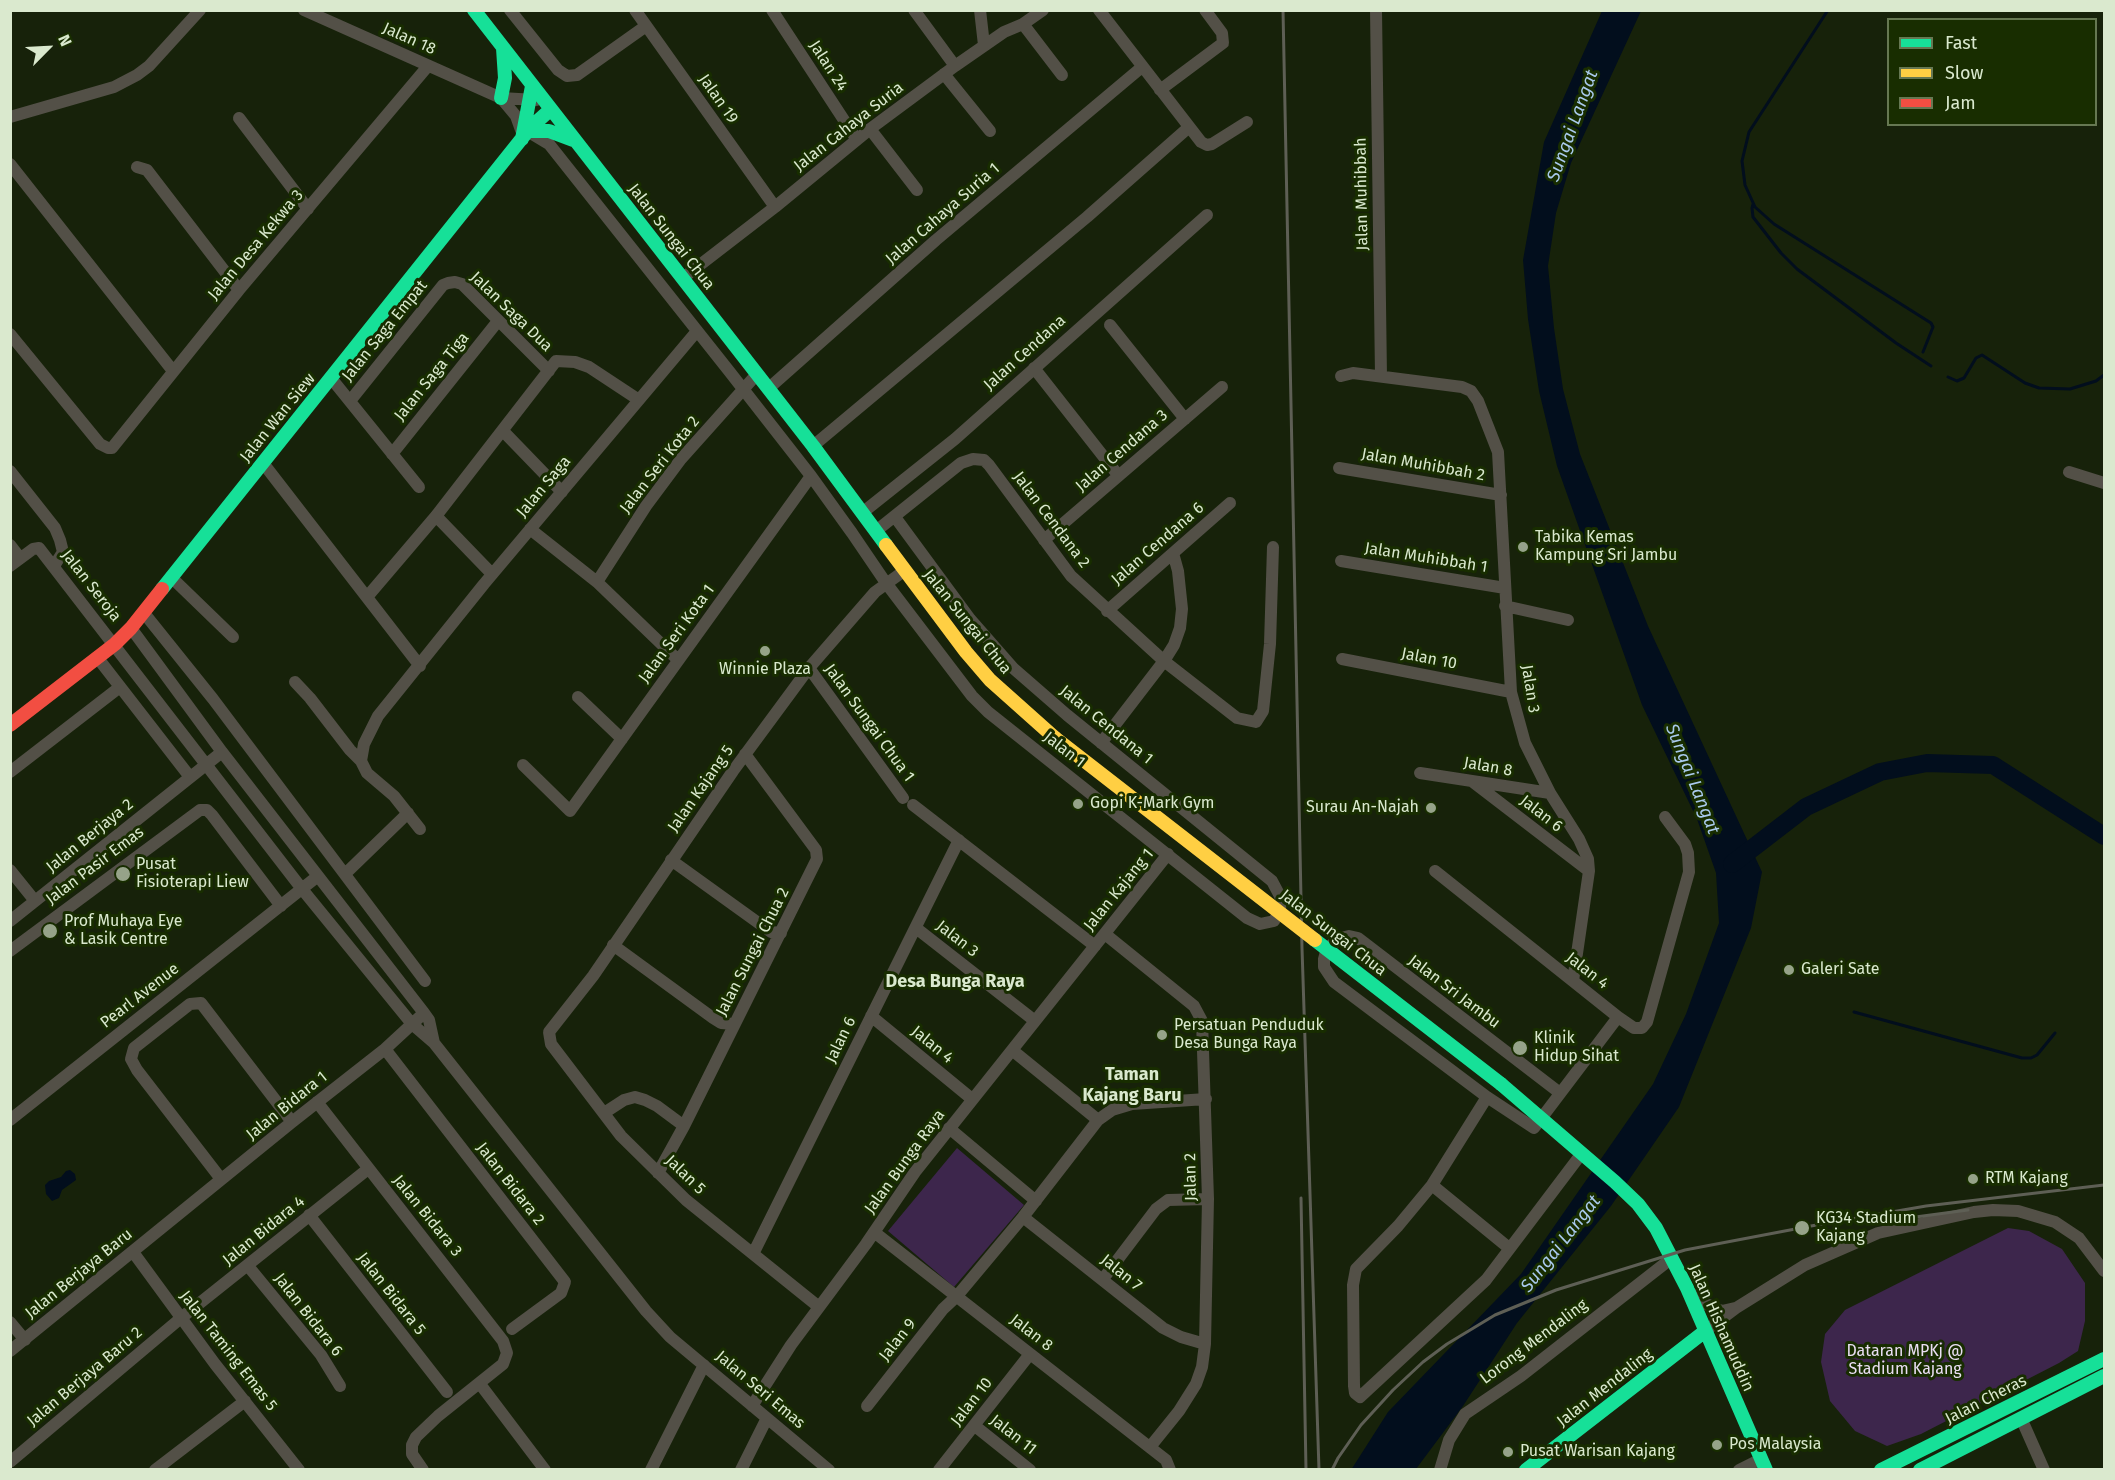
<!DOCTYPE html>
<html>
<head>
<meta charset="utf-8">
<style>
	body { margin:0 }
	#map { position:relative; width:2115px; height:1480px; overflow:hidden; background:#17220a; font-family:"Fira Sans",sans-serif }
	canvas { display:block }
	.frame { position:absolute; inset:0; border:12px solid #dae9ce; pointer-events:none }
	.legend { position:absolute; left:1887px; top:18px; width:210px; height:108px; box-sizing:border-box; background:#182d00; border:2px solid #667852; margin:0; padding:8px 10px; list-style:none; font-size:18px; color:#dae9ce }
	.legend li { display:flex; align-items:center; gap:12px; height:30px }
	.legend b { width:30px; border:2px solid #667852 }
	.north { position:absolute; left:18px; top:18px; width:60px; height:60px; -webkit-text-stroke:4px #182d00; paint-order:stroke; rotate:66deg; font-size:16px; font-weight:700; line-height:24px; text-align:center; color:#dae9ce }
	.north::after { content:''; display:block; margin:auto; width:21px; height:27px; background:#dae9ce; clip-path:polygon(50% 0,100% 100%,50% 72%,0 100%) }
</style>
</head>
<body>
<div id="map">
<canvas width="2115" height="1480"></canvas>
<div class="frame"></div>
<ul class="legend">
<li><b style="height:8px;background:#16e098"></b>Fast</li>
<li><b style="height:8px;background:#ffcf43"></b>Slow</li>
<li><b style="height:8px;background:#f24e42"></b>Jam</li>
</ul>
<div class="north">N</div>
</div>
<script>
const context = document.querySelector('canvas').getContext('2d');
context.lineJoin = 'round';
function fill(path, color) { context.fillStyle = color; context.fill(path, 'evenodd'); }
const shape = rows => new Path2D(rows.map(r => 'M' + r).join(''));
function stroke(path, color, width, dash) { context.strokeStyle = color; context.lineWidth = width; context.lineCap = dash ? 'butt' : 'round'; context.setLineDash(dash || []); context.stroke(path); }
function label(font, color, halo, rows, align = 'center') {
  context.font = font + ' "Fira Sans",sans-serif'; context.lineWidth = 6; context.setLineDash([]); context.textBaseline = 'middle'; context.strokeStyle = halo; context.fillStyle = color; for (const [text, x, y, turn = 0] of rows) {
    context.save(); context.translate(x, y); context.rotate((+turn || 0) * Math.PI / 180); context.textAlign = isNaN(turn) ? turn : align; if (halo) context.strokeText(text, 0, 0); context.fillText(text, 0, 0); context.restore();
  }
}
fill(shape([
	[957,1148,1024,1205,954,1287,888,1231],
	[2008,1228,2029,1231,2062,1249,2085,1283,2085,1321,2078,1351,2059,1363,1921,1434,1887,1446,1855,1431,1830,1401,1821,1362,1825,1334,1845,1310]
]), '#3d264c');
fill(shape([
	[1602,11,1641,11,1571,163,1556,213,1548,266,1554,328,1563,389,1580,454,1648,626,1762,872,1751,928,1679,1107,1611,1206,1517,1323,1463,1406,1416,1469,1351,1470,1388,1412,1521,1274,1653,1084,1686,1014,1719,923,1716,873,1697,819,1642,705,1557,466,1539,391,1528,319,1523,260,1544,142],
	[70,1170,75,1174,76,1180,62,1190,59,1198,52,1201,46,1194,45,1185,49,1181,61,1177,66,1171]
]), '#020e1d');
stroke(shape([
	[1828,10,1749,132,1742,161,1745,185,1755,207,1774,224,1931,323,1933,327,1923,352],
	[1753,204,1752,208,1753,217,1781,253,1797,269,1896,343,1931,366],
	[1948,377,1957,381,1964,378,1976,358,1982,355,2025,383,2039,388,2070,389,2096,381,2104,375],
	[1854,1012,2022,1058,2031,1058,2037,1055,2055,1033]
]), '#020e1d', 3);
stroke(shape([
	[1732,864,1806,807,1880,772,1927,763,1993,765,2104,836]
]), '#020e1d', 18);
stroke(shape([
	[304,10,501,98,536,100],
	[510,10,558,70,567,76,577,75,646,26],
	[635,10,775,207],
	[772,10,857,140],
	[914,10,955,66],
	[980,10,984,45],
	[1099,10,1201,142,1207,145,1212,144,1247,122],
	[1376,10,1381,376],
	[1023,24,1062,75],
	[944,74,990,131],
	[1160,90,1223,43,1222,33,1205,10],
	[501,98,516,116,521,130],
	[10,117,114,87,137,75,149,66,200,10],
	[239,118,308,209],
	[870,129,917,190],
	[529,132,549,144,729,371,811,476,852,533,886,583,972,696,988,712,1247,918,1260,924,1274,921,1280,910,1281,898,1272,881,1067,715,1013,668,970,619,895,517],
	[10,164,173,371],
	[137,167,147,170,239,290],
	[683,278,775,207,870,129,955,66,1004,32,1023,24,1043,10],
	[1110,325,1185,419],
	[10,334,100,444,108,448,112,448,239,290,428,66],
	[1034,368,1118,475],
	[1341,376,1353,373,1462,387,1471,391,1478,401,1498,452,1511,692,1525,743,1550,793,1579,839,1588,859,1589,871,1573,981],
	[331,378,419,487],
	[769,388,936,240,1142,67],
	[350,401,443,285,448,283,455,282,462,284,549,371],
	[503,431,562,492],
	[813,446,1087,217,1188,128],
	[392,454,498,321],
	[263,463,420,666],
	[1339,468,1501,495],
	[10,471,55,528,60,540,63,552,54,566],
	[2069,472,2104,483],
	[862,513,955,439,1207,215],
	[436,516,492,574],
	[530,529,597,582,678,660],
	[876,531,961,463,973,459,984,460,989,465,1071,576,1164,661,1237,718,1256,722,1263,711,1270,644,1273,547],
	[1044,540,1222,387],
	[10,545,20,558],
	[1341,561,1505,588],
	[10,566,33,549,39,548,302,889,412,1024,434,1043,646,1311,670,1337,829,1470],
	[171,577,233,637],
	[597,582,646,506,681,459,757,374],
	[367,597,436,516,556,361,575,362,589,367,639,400],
	[1505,606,1568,620],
	[1107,611,1230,503],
	[144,613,213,699,425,981],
	[131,628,222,752,424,1013,429,1020,434,1043],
	[97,657,190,777],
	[1342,659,1511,692],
	[809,668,903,798],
	[295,682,310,698,350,750,361,761],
	[578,697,622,739],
	[1101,743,1164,661,1174,645,1180,628,1182,609,1178,571,1173,553],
	[523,765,570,811,811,476],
	[10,772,120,687],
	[1420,773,1550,793],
	[1473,782,1589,871],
	[913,805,1095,946],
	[420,829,394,796,367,773,361,761,364,744,378,716,484,584,697,331],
	[671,860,771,932,781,933],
	[10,870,35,901],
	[1435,871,1618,1017,1634,1028,1642,1028,1647,1022,1689,872,1688,853,1685,844,1665,817],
	[345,874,408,813],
	[10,921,222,752],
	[916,928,1035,1021],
	[1105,934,1194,1006,1202,1021,1208,1199,1205,1344,1202,1367,1196,1384,1179,1411,1150,1447],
	[613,945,713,1018,721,1023,734,1024],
	[10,951,200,810,207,810,212,815,281,906],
	[871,1016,972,1099],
	[385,1049,565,1282,561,1293,512,1329],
	[1012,1050,1098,1120],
	[1560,1093,1358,938,1349,936,1341,938,1327,948,1324,959,1324,967,1334,982,1487,1097,1534,1128,1618,1017],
	[1487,1097,1432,1185,1398,1226,1356,1269,1353,1285,1354,1386,1355,1393,1360,1397,1486,1280,1582,1153],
	[317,1102,503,1341,507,1353,503,1364,438,1416,416,1437,412,1445,412,1454,423,1470],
	[604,1113,624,1100,635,1097,645,1100,657,1106,684,1126],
	[10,1120,318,876],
	[949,1128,1036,1201],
	[658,1173,684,1126,817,859,816,850,745,754],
	[221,1179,137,1070,131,1059,134,1048,190,1004,201,1003,292,1122],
	[1432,1185,1509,1248],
	[309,1215,447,1392],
	[1023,1217,1163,1328,1181,1337,1205,1344],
	[874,1232,1166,1460,1170,1470],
	[133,1252,215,1364,299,1470],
	[753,1254,959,840],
	[248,1266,321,1355,340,1386],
	[1103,1279,1156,1209,1168,1200,1208,1199],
	[1692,1294,1698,1300,1717,1309,1722,1311,1735,1308],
	[819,1307,686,1200,621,1136,551,1044,549,1032,593,976,733,771,809,668,875,592,904,571],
	[10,1322,25,1340],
	[1704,1332,1736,1308,1805,1265,1878,1233,1974,1212,1993,1210,2018,1211,2055,1222,2079,1238,2104,1271],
	[10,1351,292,1122,385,1049,424,1013],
	[480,1384,545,1470],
	[752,1406,791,1345,866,1244,915,1172,1168,854],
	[867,1406,943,1309,957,1296,1023,1217,1098,1120,1112,1110,1132,1104,1206,1099],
	[2021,1418,2044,1470],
	[975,1426,1030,1470],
	[10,1462,181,1318,368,1169],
	[155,1470,245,1401],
	[651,1470,704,1365],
	[741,1470,767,1418],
	[939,1470,1030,1354],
	[1440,1470,1449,1440,1465,1414,1521,1376,1672,1258],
	[1739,1470,1761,1459]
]), '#535047', 12);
stroke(shape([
	[474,10,813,446,886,545],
	[501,98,505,78,503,48],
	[528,131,549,131,573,140],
	[522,139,532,86],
	[162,589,531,127,550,110],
	[1501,1084,1615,1182,1638,1204,1656,1228,1687,1288,1766,1470],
	[1526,1470,1704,1332],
	[1881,1470,2104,1359],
	[1920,1470,2104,1376]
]), '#16e098', 14);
stroke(shape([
	[886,545,966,652,990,680,1055,738]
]), '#ffcf43', 14);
stroke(shape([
	[10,725,115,644,131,628,162,589]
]), '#f24e42', 14);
stroke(shape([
	[1283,10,1302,948,1319,1470],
	[1301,1198,1306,1470],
	[1893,1220,1968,1210],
	[1332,1470,1338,1458,1361,1425,1393,1390,1423,1362,1447,1344,1495,1315,1556,1290,1685,1250,1811,1226,1926,1206,2104,1185]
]), '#5e5f55', 3);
stroke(shape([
	[1315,940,1501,1084]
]), '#16e098', 14);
stroke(shape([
	[1055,738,1315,940]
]), '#ffcf43', 14);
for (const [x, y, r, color] of [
	[1523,547,6,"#96a389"],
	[765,651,6,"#96a389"],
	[1078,804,6,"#96a389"],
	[1431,808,6,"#96a389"],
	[123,874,8,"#96a389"],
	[50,931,8,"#96a389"],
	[1789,970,6,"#96a389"],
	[1162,1035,6,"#96a389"],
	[1520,1048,8,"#96a389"],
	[1973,1179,6,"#96a389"],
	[1802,1228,8,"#96a389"],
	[1717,1445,6,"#96a389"],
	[1508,1452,6,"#96a389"]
]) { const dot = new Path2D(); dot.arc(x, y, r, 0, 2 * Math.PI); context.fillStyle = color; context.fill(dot); stroke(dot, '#182d00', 2); }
label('16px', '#dae9ce', '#182d00', [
	["Jalan 18",409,39,24],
	["Jalan 24",828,66,57],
	["Jalan 19",718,99,55],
	["Jalan Cahaya Suria",849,127,-38],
	["Jalan Muhibbah",1362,194,-91],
	["Jalan Cahaya Suria 1",943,214,-41],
	["Jalan Sungai Chua",671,237,52],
	["Jalan Desa Kekwa 3",256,245,-50],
	["Jalan Saga Dua",511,312,44],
	["Jalan Saga Empat",385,331,-51],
	["Jalan Cendana",1025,353,-42],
	["Jalan Saga Tiga",432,377,-51],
	["Jalan Wan Siew",278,418,-51],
	["Jalan Cendana 3",1122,451,-41],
	["Jalan Seri Kota 2",660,465,-52],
	["Jalan Muhibbah 2",1423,465,10],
	["Jalan Saga",544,487,-50],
	["Jalan Cendana 2",1051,520,53],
	["Jalan Cendana 6",1158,544,-41],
	["Jalan Muhibbah 1",1426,558,9],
	["Jalan Seroja",91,586,52],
	["Jalan Sungai Chua",967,622,51],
	["Jalan Seri Kota 1",677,634,-54],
	["Jalan 10",1429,659,11],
	["Jalan 3",1530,689,81],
	["Jalan Sungai Chua 1",869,723,54],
	["Jalan Cendana 1",1106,725,39],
	["Jalan 1",1064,750,38],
	["Jalan 8",1488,767,10],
	["Jalan Kajang 5",701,789,-55],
	["Jalan 6",1541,814,38],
	["Jalan Berjaya 2",90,836,-39],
	["Jalan Pasir Emas",95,866,-37],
	["Jalan Kajang 1",1119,890,-51],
	["Jalan Sungai Chua",1333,933,38],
	["Jalan 3",957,939,38],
	["Jalan Sungai Chua 2",753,952,-63],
	["Jalan 4",1587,971,38],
	["Jalan Sri Jambu",1454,992,37],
	["Pearl Avenue",140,996,-38],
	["Jalan 6",841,1040,-64],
	["Jalan 4",932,1045,39],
	["Jalan Bidara 1",287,1106,-39],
	["Jalan Bunga Raya",905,1162,-54],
	["Jalan 5",685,1175,44],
	["Jalan 2",1191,1177,-91],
	["Jalan Bidara 2",510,1184,52],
	["Jalan Bidara 3",427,1216,51],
	["Jalan Bidara 4",264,1231,-39],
	["Jalan 7",1121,1273,39],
	["Jalan Berjaya Baru",79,1274,-39],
	["Jalan Bidara 5",391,1294,52],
	["Jalan Bidara 6",308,1315,52],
	["Jalan Hishamuddin",1721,1328,66],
	["Jalan 8",1031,1333,38],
	["Jalan 9",898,1340,-52],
	["Lorong Mendaling",1534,1342,-37],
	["Jalan Taming Emas 5",228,1351,52],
	["Jalan Berjaya Baru 2",85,1377,-40],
	["Jalan Mendaling",1605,1388,-38],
	["Jalan Seri Emas",760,1390,40],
	["Jalan Cheras",1986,1400,-27],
	["Jalan 10",972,1402,-52],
	["Jalan 11",1013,1435,38]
]);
label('16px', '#dae9ce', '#182d00', [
	["Tabika Kemas",1535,538],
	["Kampung Sri Jambu",1535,556],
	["Winnie Plaza",765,670,"center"],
	["Gopi K-Mark Gym",1090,804],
	["Surau An-Najah",1419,808,"right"],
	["Pusat",136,865],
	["Fisioterapi Liew",136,883],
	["Prof Muhaya Eye",64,922],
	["& Lasik Centre",64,940],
	["Galeri Sate",1801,970],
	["Persatuan Penduduk",1174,1026],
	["Desa Bunga Raya",1174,1044],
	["Klinik",1534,1039],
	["Hidup Sihat",1534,1057],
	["RTM Kajang",1985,1179],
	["KG34 Stadium",1816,1219],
	["Kajang",1816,1237],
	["Pos Malaysia",1729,1445],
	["Pusat Warisan Kajang",1520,1452]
], 'left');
label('16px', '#eadef3', '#182d00', [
	["Dataran MPKj @",1905,1352],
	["Stadium Kajang",1905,1370]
]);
label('italic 18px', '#aacaed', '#182d00', [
	["Sungai Langat",1573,126,-70],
	["Sungai Langat",1692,779,68],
	["Sungai Langat",1561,1244,-52]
]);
label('bold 18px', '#dae9ce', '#182d00', [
	["Desa Bunga Raya",955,982],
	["Taman",1132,1075],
	["Kajang Baru",1132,1096]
]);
</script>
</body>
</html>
